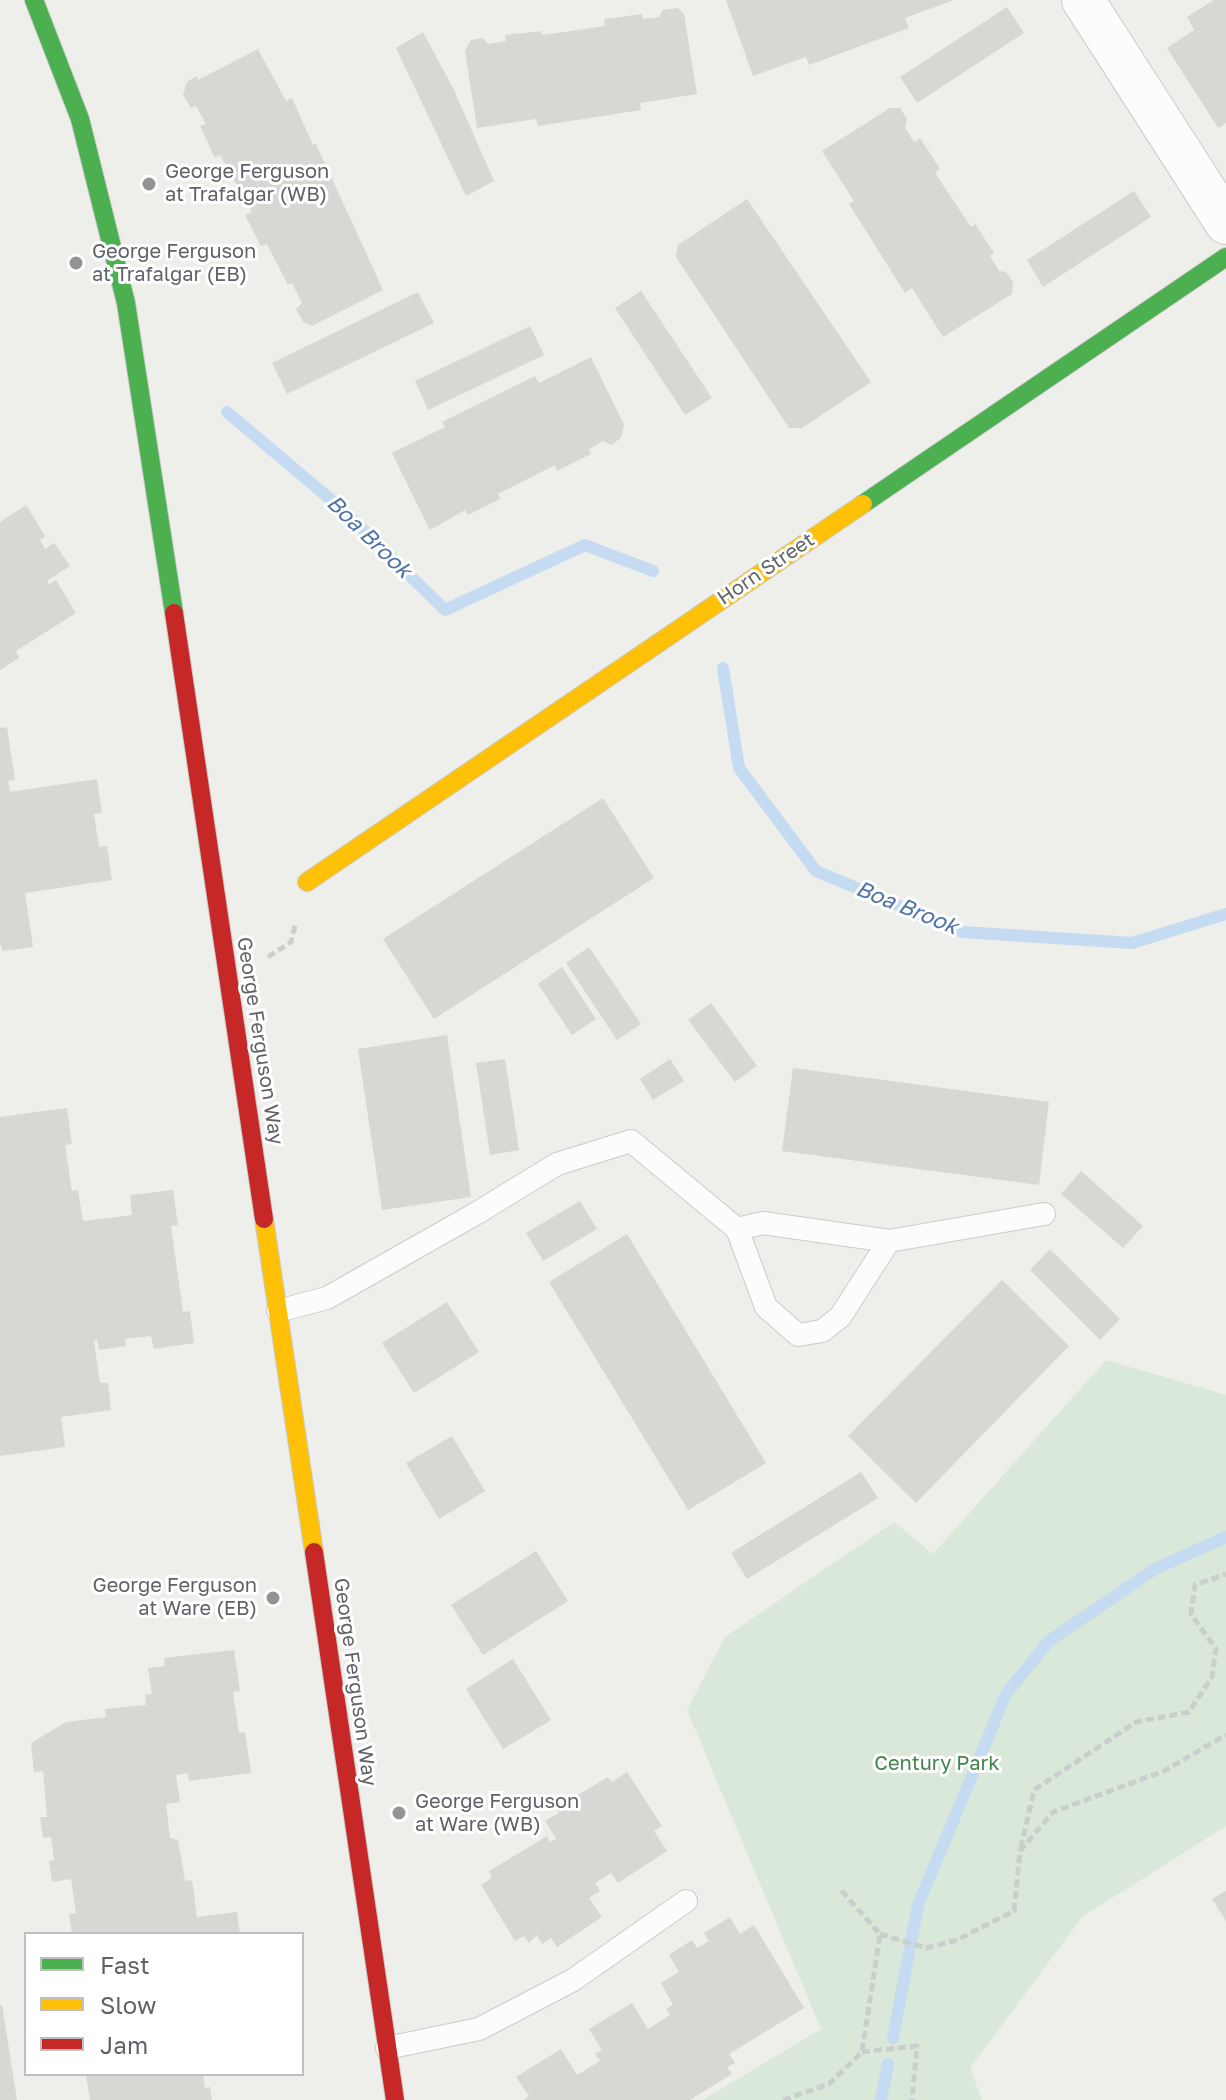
<!DOCTYPE html>
<html>
<head>
<meta charset="utf-8">
<style>
	body { margin:0 }
	#map { position:relative; width:1226px; height:2100px; overflow:hidden; background:#eeeeea; font-family:"Golos Text",sans-serif }
	canvas { display:block }
	.legend { position:absolute; left:24px; top:1932px; width:280px; height:144px; box-sizing:border-box; background:#fff; border:2px solid #bfc0c2; margin:0; padding:10px 14px; list-style:none; font-size:24px; color:#5f6266 }
	.legend li { display:flex; align-items:center; gap:16px; height:40px }
	.legend b { width:40px; border:2px solid #bfc0c2 }
</style>
</head>
<body>
<div id="map">
<canvas width="1226" height="2100"></canvas>
<ul class="legend">
<li><b style="height:10px;background:#4caf50"></b>Fast</li>
<li><b style="height:10px;background:#ffc107"></b>Slow</li>
<li><b style="height:10px;background:#c62828"></b>Jam</li>
</ul>
</div>
<script>
const context = document.querySelector('canvas').getContext('2d');
context.lineJoin = 'round';
function fill(path, color) { context.fillStyle = color; context.fill(path, 'evenodd'); }
const shape = rows => new Path2D(rows.map(r => 'M' + r).join(''));
function stroke(path, color, width, dash) { context.strokeStyle = color; context.lineWidth = width; context.lineCap = dash ? 'butt' : 'round'; context.setLineDash(dash || []); context.stroke(path); }
function label(font, color, halo, rows, align = 'center') {
  context.font = font + ' "Golos Text",sans-serif'; context.lineWidth = 6; context.setLineDash([]); context.textBaseline = 'middle'; context.strokeStyle = halo; context.fillStyle = color; for (const [text, x, y, turn = 0] of rows) {
    context.save(); context.translate(x, y); context.rotate((+turn || 0) * Math.PI / 180); context.textAlign = isNaN(turn) ? turn : align; if (halo) context.strokeText(text, 0, 0); context.fillText(text, 0, 0); context.restore();
  }
}
fill(shape([
	[1106,1360,1226,1395,1226,1826,1082,1917,970,2068,982,2100,703,2100,821,2029,687,1710,725,1637,894,1522,933,1554]
]), '#d9e8d8');
stroke(shape([
	[227,412,343,510,445,610,585,545,653,571],
	[723,668,739,768,816,871,962,932,1132,943,1226,914],
	[893,2038,918,1905,1006,1694,1049,1641,1155,1569,1226,1537],
	[881,2100,888,2064]
]), '#c4dbf2', 12);
fill(shape([
	[726,0,954,0,905,18,909,28,809,65,806,57,753,76],
	[1214,0,1226,0,1226,123,1218,128,1167,48,1194,30,1187,17],
	[1007,7,1024,33,917,103,900,77],
	[678,8,684,14,697,94,640,103,641,110,538,126,536,119,477,128,465,51,471,40,483,38,488,44,506,41,505,35,541,31,543,35,605,26,604,19,642,14,643,19,659,17,662,10],
	[423,32,454,90,494,181,466,196,396,48],
	[258,49,286,101,292,98,313,145,316,144,383,290,312,326,303,322,296,309,302,303,292,283,288,285,267,244,261,246,245,215,252,212,220,155,215,158,200,126,206,124,196,106,191,108,183,95,187,82,197,76,198,80],
	[890,108,900,108,907,119,905,127,914,142,920,138,940,169,935,173,971,227,975,224,994,253,990,256,999,271,1006,272,1013,282,1012,294,943,337,912,288,905,293,849,204,854,201,822,151],
	[1134,191,1151,217,1043,287,1027,260],
	[747,199,871,382,802,428,789,428,676,257,678,245],
	[641,291,712,398,685,415,615,308],
	[418,292,434,323,287,394,272,363],
	[530,326,544,355,428,410,415,381],
	[591,357,624,425,621,438,611,445,603,441,589,449,591,454,557,471,555,465,498,494,500,499,468,515,465,510,430,530,392,453,445,427,442,422,535,376,539,383],
	[26,505,45,536,40,540,45,549,54,543,70,566,47,581,49,584,56,580,76,613,16,651,19,658,0,670,0,522],
	[7,727,15,780,8,781,10,792,97,779,102,813,94,814,99,847,107,846,112,880,25,893,33,947,3,951,0,944,0,728],
	[603,798,654,878,434,1019,383,939],
	[589,947,641,1024,617,1040,566,963],
	[562,967,596,1019,572,1035,538,984],
	[711,1003,757,1066,735,1082,688,1020],
	[447,1035,471,1197,382,1210,358,1049],
	[505,1059,519,1150,490,1155,476,1063],
	[670,1059,684,1081,653,1100,640,1079],
	[793,1068,1049,1102,1039,1185,782,1151],
	[67,1108,72,1144,65,1145,72,1191,78,1190,83,1221,132,1215,130,1195,173,1190,178,1225,171,1226,183,1312,190,1311,194,1343,154,1349,151,1336,125,1339,126,1346,99,1350,97,1340,94,1341,100,1383,108,1383,111,1410,61,1417,65,1447,0,1456,0,1117],
	[1081,1171,1143,1226,1123,1248,1061,1194],
	[580,1201,597,1229,543,1261,526,1233],
	[627,1234,766,1463,688,1510,549,1282],
	[1050,1249,1120,1319,1100,1340,1030,1270],
	[1002,1280,1069,1346,916,1503,848,1436],
	[447,1302,479,1352,414,1393,382,1343],
	[452,1436,485,1491,439,1519,406,1463],
	[861,1472,878,1498,747,1579,731,1553],
	[536,1551,568,1601,483,1655,451,1605],
	[234,1650,240,1691,233,1692,239,1733,245,1732,251,1773,189,1781,188,1773,176,1775,180,1802,166,1804,170,1838,178,1840,185,1881,192,1880,197,1917,237,1912,240,1934,72,1934,69,1914,76,1913,71,1879,52,1882,49,1861,54,1860,51,1837,43,1838,40,1817,47,1817,43,1771,34,1772,31,1743,66,1722,106,1717,105,1709,146,1705,145,1695,152,1694,148,1668,165,1666,164,1658],
	[513,1659,551,1720,503,1749,466,1689],
	[627,1772,662,1826,654,1831,667,1851,618,1883,611,1873,595,1883,600,1891,589,1898,602,1917,557,1947,551,1938,542,1944,537,1935,529,1943,524,1936,515,1941,481,1885,492,1878,489,1871,547,1836,550,1842,556,1839,545,1821,559,1813,556,1808,608,1777,612,1782],
	[1226,1891,1226,1921,1212,1899],
	[730,1917,740,1934,754,1925,804,2008,729,2054,735,2063,727,2067,732,2074,690,2100,523,2100,529,2096,516,2077,561,2049,577,2075,600,2061,595,2054,602,2050,589,2029,632,2003,648,2029,670,2015,666,2009,673,2005,661,1983,679,1972,669,1955,692,1940,697,1948,709,1941,704,1933],
	[0,2005,2,2005,17,2100,0,2100],
	[86,2074,203,2074,205,2088,210,2087,212,2100,90,2100]
]), '#d8d7d4');
const lane = shape([
	[737,1229,763,1223,889,1241,1044,1214],
	[278,1311,327,1298,477,1213,557,1164,631,1141,737,1229,766,1307,798,1335,822,1331,840,1317,889,1241],
	[387,2048,479,2029,573,1980,686,1901]
]);
const street = shape([
	[1083,0,1226,223]
]);
const fast = shape([
	[34,0,80,119,126,303,174,613],
	[863,504,1226,257]
]);
const slow = shape([
	[307,882,863,504],
	[264,1219,314,1552]
]);
const jam = shape([
	[174,613,264,1219],
	[314,1552,395,2100]
]);
stroke(lane, '#cbcccb', 24);
stroke(street, '#cbcccb', 44);
stroke(fast, '#c9caca', 20);
stroke(slow, '#c9caca', 20);
stroke(jam, '#c9caca', 20);
stroke(shape([
	[268,957,291,942,296,922],
	[1021,1848,1034,1790,1136,1722,1189,1712,1212,1677,1216,1649,1191,1614,1195,1585,1226,1574],
	[880,1934,926,1948,957,1940,1014,1911,1020,1851,1053,1812,1164,1771,1226,1735],
	[862,2052,917,2046,912,2100],
	[783,2100,829,2084,862,2052,880,1934,840,1889]
]), '#cacfcd', 5, [8, 4]);
stroke(lane, '#fcfcfc', 22);
stroke(street, '#fcfcfc', 42);
stroke(fast, '#4caf50', 18);
stroke(slow, '#ffc107', 18);
stroke(jam, '#c62828', 18);
for (const [x, y, r, color] of [
	[149,184,8,"#919394"],
	[76,263,8,"#919394"],
	[273,1598,8,"#919394"],
	[399,1813,8,"#919394"]
]) { const dot = new Path2D(); dot.arc(x, y, r, 0, 2 * Math.PI); context.fillStyle = color; context.fill(dot); stroke(dot, '#fff', 3); }
label('20px', '#5f6266', '#fff', [
	["George Ferguson",165,172],
	["at Trafalgar (WB)",165,195],
	["George Ferguson",92,252],
	["at Trafalgar (EB)",92,275],
	["George Ferguson",257,1586,"right"],
	["at Ware (EB)",257,1609,"right"],
	["George Ferguson",415,1802],
	["at Ware (WB)",415,1825]
], 'left');
label('20px', '#5f6266', '#fff', [
	["Horn Street",766,569,-34],
	["George Ferguson Way",260,1041,81],
	["George Ferguson Way",355,1682,82]
]);
label('20px', '#418449', '#fff', [
	["Century Park",937,1764]
]);
label('italic 22px', '#5073a6', '#fff', [
	["Boa Brook",369,537,44],
	["Boa Brook",907,908,22]
]);
</script>
</body>
</html>
